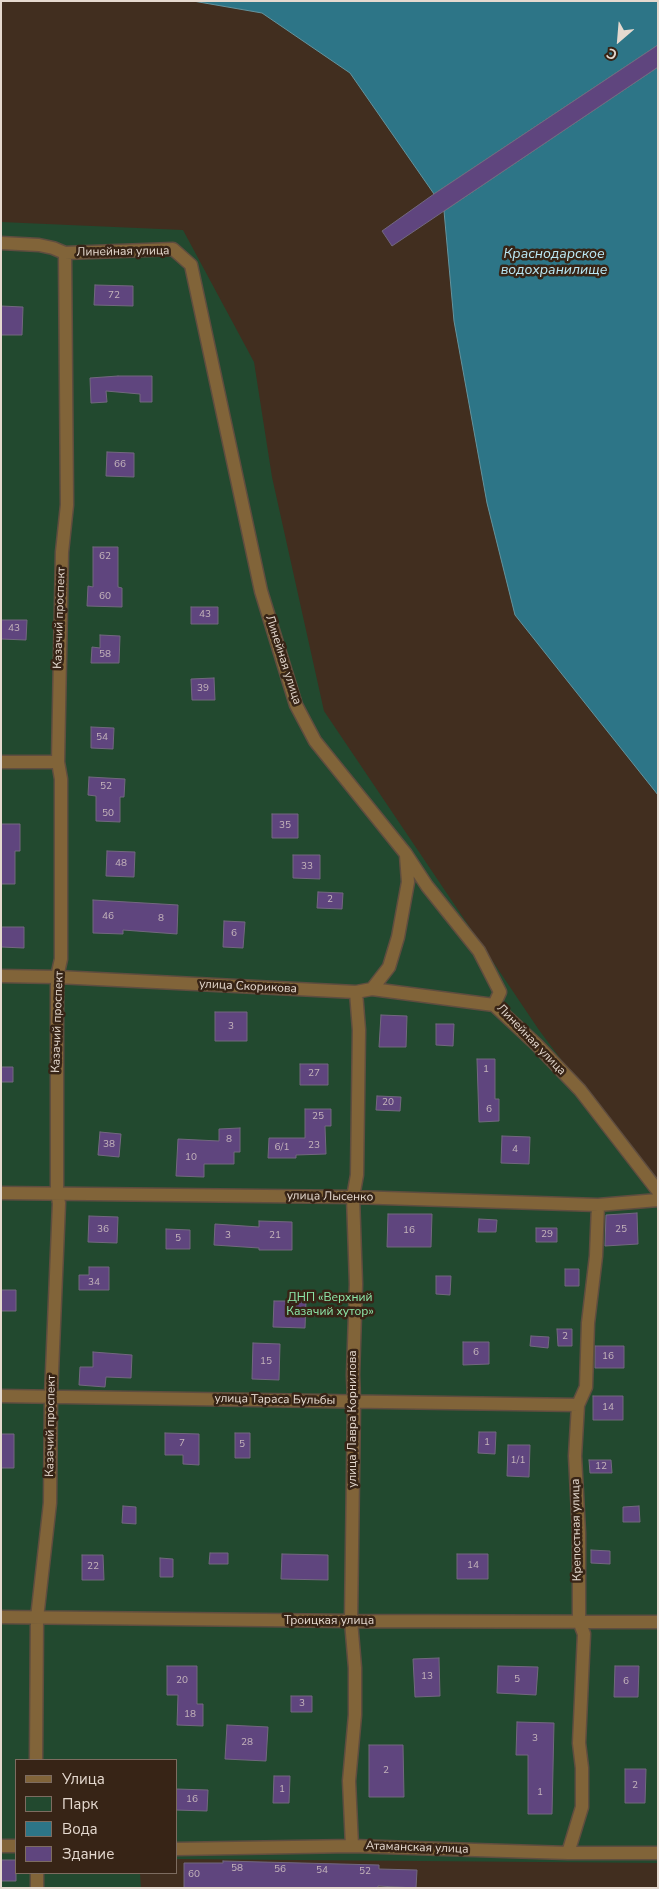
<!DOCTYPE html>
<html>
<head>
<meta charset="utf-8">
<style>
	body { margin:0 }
	#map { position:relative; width:659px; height:1889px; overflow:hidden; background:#412e1f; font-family:"Nunito Sans",sans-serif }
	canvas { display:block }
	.frame { position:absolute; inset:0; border:2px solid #e5d9cf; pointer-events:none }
	.legend { position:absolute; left:15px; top:1759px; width:162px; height:115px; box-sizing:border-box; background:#372416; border:1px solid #7d6c60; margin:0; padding:6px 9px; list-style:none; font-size:15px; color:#e5d9cf }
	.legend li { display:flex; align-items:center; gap:10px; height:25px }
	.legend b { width:25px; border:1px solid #7d6c60 }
	.north { position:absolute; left:594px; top:15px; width:50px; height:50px; -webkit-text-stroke:4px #372416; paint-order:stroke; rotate:207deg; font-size:14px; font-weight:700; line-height:20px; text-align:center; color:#e5d9cf }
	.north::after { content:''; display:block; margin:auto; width:18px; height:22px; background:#e5d9cf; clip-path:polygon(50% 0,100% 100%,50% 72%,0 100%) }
</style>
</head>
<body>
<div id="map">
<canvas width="659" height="1889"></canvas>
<div class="frame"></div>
<ul class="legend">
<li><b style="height:6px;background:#816439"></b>Улица</li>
<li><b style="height:14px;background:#22492f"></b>Парк</li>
<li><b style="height:14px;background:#2d7587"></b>Вода</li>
<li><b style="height:14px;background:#5f457e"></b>Здание</li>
</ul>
<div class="north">С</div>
</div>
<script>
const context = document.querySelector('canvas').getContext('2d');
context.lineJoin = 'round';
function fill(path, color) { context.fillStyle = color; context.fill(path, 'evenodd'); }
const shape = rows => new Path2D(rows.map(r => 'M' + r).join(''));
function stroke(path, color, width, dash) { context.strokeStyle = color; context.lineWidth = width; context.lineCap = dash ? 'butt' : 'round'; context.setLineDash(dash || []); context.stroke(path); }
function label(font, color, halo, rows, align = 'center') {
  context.font = font + ' "Nunito Sans",sans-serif'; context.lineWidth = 5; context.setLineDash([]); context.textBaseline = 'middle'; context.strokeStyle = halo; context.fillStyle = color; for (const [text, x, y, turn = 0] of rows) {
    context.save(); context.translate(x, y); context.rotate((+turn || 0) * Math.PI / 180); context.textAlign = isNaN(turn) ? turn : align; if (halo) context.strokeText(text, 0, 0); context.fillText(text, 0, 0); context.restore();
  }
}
fill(shape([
	[1,222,183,230,254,362,272,477,324,711,539,1030,658,1189,658,1863,176,1859,176,1760,16,1760,16,1873,140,1873,141,1888,1,1888]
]), '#22492f');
const water = shape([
	[193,1,658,1,658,45,434,194,350,73,262,13,193,1],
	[658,67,658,795,515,615,487,503,454,321,444,211,658,67]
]);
fill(water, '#2d7587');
stroke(water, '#64939d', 1);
const building = shape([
	[658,45,658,67,392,246,382,231,434,194,658,45],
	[95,285,133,286,133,306,94,305,95,285],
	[1,306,23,307,22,335,1,335,1,306],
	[118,376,152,376,152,402,140,402,140,394,106,391,107,402,91,403,90,378,118,376],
	[107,452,134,453,134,477,106,476,107,452],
	[93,547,118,547,118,587,122,588,122,607,87,606,88,586,93,587,93,547],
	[191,607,218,607,218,624,191,624,191,607],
	[1,620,27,620,26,640,1,639,1,620],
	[100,635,120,636,119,663,91,663,92,647,100,648,100,635],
	[214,678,215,700,192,700,191,679,214,678],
	[91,727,114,728,113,749,91,748,91,727],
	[89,777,125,779,124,797,120,797,120,822,96,821,96,796,88,795,89,777],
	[272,814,298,814,298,838,272,838,272,814],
	[1,824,20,824,20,851,15,851,15,884,1,884,1,824],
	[107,851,135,852,134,877,106,876,107,851],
	[293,855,320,855,320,879,293,878,293,855],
	[318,892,343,893,342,909,317,908,318,892],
	[93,900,178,905,177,934,123,930,123,934,93,933,93,900],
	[224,921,245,922,243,948,223,947,224,921],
	[1,927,24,927,24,948,1,947,1,927],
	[215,1012,247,1012,247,1041,215,1041,215,1012],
	[381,1015,407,1016,406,1047,379,1047,381,1015],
	[436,1024,454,1024,453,1046,436,1045,436,1024],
	[477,1059,495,1059,495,1099,499,1099,499,1121,479,1122,477,1059],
	[300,1064,328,1064,328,1085,300,1085,300,1064],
	[1,1067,13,1067,13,1082,1,1082,1,1067],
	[377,1096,401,1097,400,1111,376,1110,377,1096],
	[305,1109,331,1109,331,1126,325,1126,326,1154,296,1155,296,1158,268,1158,269,1138,305,1138,305,1109],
	[240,1128,240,1152,234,1152,234,1164,204,1164,204,1177,176,1176,178,1139,219,1141,219,1129,240,1128],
	[100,1132,121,1134,119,1157,98,1155,100,1132],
	[502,1136,530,1137,529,1164,501,1163,502,1136],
	[637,1213,638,1244,605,1246,606,1215,637,1213],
	[388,1214,432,1214,431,1247,387,1247,388,1214],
	[89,1216,118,1217,117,1243,88,1242,89,1216],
	[479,1219,497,1220,496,1232,478,1232,479,1219],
	[259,1221,292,1222,292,1250,259,1250,259,1248,214,1245,215,1224,259,1227,259,1221],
	[536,1228,557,1228,557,1242,536,1242,536,1228],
	[166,1229,190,1230,190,1249,166,1249,166,1229],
	[89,1267,109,1267,109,1290,79,1290,79,1275,89,1275,89,1267],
	[565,1269,579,1269,579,1286,565,1286,565,1269],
	[436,1276,451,1276,450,1295,436,1294,436,1276],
	[1,1290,16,1290,16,1311,1,1311,1,1290],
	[274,1301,306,1301,305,1328,273,1327,274,1301],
	[557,1329,572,1329,572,1346,558,1346,557,1329],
	[531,1336,549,1337,548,1348,530,1346,531,1336],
	[463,1342,489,1342,489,1364,463,1365,463,1342],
	[253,1343,280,1344,279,1380,252,1379,253,1343],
	[595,1346,624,1346,624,1368,595,1368,595,1346],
	[93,1352,132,1355,131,1378,106,1377,105,1387,79,1385,80,1367,93,1367,93,1352],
	[593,1396,623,1396,623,1420,593,1420,593,1396],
	[479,1432,496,1432,495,1454,478,1453,479,1432],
	[165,1433,199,1434,199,1465,183,1464,183,1455,165,1455,165,1433],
	[235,1433,250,1433,250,1458,235,1458,235,1433],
	[1,1434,14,1434,14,1468,1,1468,1,1434],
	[508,1445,530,1445,529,1477,507,1476,508,1445],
	[589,1460,611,1460,612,1473,590,1473,589,1460],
	[123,1506,136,1507,136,1524,122,1523,123,1506],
	[639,1506,640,1522,623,1522,623,1507,639,1506],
	[591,1550,610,1551,610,1564,591,1563,591,1550],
	[210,1553,228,1553,228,1564,209,1564,210,1553],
	[282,1554,328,1555,328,1580,281,1579,282,1554],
	[457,1554,488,1554,488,1579,457,1579,457,1554],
	[82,1555,103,1555,104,1580,82,1580,82,1555],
	[160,1558,173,1559,173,1577,160,1577,160,1558],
	[439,1658,440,1696,415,1697,413,1659,439,1658],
	[167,1666,197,1666,197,1704,203,1704,203,1726,177,1725,178,1695,167,1695,167,1666],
	[498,1666,538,1667,536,1695,497,1693,498,1666],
	[615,1666,639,1666,638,1697,614,1697,615,1666],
	[291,1696,312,1696,312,1712,291,1712,291,1696],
	[517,1722,554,1723,552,1814,528,1814,528,1755,516,1755,517,1722],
	[227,1725,268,1727,266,1761,225,1759,227,1725],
	[369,1745,403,1745,404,1797,369,1797,369,1745],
	[625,1769,646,1769,645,1803,625,1803,625,1769],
	[274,1776,290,1776,289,1803,273,1803,274,1776],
	[176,1789,208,1790,207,1811,176,1810,176,1789],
	[1,1860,16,1860,16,1881,1,1881,1,1860],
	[223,1861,379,1865,379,1869,417,1870,416,1888,378,1886,378,1888,184,1888,184,1863,223,1863,223,1861]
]);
fill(building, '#5f457e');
stroke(building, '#72687f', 1);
const street = shape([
	[1,243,39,245,53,248,65,253,173,249,191,265,261,591,296,705,315,741,406,854,427,886,479,951,500,992,494,1005,537,1045,580,1090,658,1191],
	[1,762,58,762],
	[1,976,57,977,356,992,372,989,494,1005],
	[372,989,389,967,398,937,408,882,406,855],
	[1,1193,353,1197,598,1205,658,1200],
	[1,1396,578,1405],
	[1,1617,351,1621,658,1622],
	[36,1760,37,1618,50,1503,51,1396,59,1203,57,1194,57,977,61,959,61,779,58,762,62,552,67,505,65,253],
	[1,1846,16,1846],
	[352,1846,349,1781,355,1715,355,1668,351,1621,354,1401,353,1375,356,1284,353,1197,357,1175,359,1030,356,992],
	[176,1849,352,1846,568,1853,658,1853],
	[568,1853,582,1807,582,1768,579,1743,584,1634,579,1621,579,1533,575,1456,578,1405,586,1387,588,1323,596,1256,598,1205],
	[37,1888,37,1873]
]);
stroke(street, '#5f4d3f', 15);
stroke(street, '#816439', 12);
label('10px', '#c4b4bb', null, [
	["72",114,296],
	["66",120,465],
	["62",105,557],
	["60",105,597],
	["43",205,615],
	["43",14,629],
	["58",105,655],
	["39",203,689],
	["54",102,738],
	["52",106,787],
	["50",108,814],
	["35",285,826],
	["48",121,864],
	["33",307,867],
	["2",330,900],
	["46",108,917],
	["8",161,919],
	["6",234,934],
	["3",231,1027],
	["1",486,1070],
	["27",314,1074],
	["20",388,1103],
	["6",489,1110],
	["25",318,1117],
	["8",229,1140],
	["38",109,1145],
	["23",314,1146],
	["6/1",282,1148],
	["4",515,1150],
	["10",191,1158],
	["36",103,1230],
	["25",621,1230],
	["16",409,1231],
	["29",547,1235],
	["3",228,1236],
	["21",275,1236],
	["5",178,1239],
	["34",94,1283],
	["2",565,1337],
	["6",476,1353],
	["16",608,1357],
	["15",266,1362],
	["14",608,1408],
	["1",487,1443],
	["7",182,1444],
	["5",242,1445],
	["1/1",518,1461],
	["12",601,1467],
	["14",473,1566],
	["22",93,1567],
	["13",427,1677],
	["5",517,1680],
	["20",182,1681],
	["6",626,1682],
	["3",302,1704],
	["18",190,1715],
	["3",535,1739],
	["28",247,1743],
	["2",386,1771],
	["2",635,1786],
	["1",282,1790],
	["1",540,1793],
	["16",192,1800],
	["58",237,1869],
	["56",280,1870],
	["54",322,1871],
	["52",365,1872],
	["60",194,1875]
]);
label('12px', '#e5d9cf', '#372416', [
	["Линейная улица",123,252,-1],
	["Казачий проспект",60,618,-88],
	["Линейная улица",283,660,72],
	["улица Скорикова",248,987,3],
	["Казачий проспект",58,1022,-88],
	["Линейная улица",531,1040,46],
	["улица Лысенко",330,1197,1],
	["улица Тараса Бульбы",275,1400,1],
	["улица Лавра Корнилова",353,1419,-90],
	["Казачий проспект",51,1426,-89],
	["Крепостная улица",577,1530,-91],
	["Троицкая улица",329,1621],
	["Атаманская улица",417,1848,2]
]);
label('12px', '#8de8aa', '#372416', [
	["ДНП «Верхний",330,1298],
	["Казачий хутор»",330,1312]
]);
label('italic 14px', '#bbe8f5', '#372416', [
	["Краснодарское",554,255],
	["водохранилище",554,271]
]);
</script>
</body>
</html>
